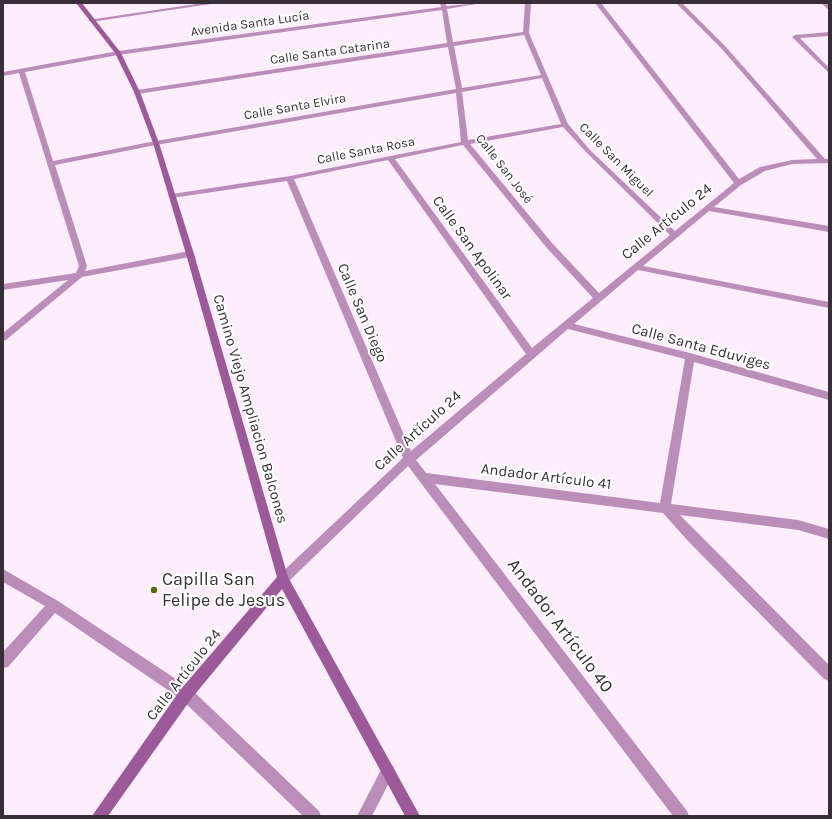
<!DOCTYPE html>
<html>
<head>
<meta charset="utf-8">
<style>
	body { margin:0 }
	#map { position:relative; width:832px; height:819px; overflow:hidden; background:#feeefd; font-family:Karla,sans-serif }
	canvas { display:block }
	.frame { position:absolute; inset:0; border:4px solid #382e37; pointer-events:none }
</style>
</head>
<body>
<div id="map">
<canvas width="832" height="819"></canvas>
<div class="frame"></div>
</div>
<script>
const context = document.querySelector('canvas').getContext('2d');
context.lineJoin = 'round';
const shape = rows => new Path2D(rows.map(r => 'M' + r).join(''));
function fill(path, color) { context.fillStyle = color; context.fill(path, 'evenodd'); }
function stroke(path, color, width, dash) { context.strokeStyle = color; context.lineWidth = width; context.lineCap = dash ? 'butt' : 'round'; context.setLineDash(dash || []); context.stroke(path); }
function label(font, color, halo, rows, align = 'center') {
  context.font = font + ' Karla,sans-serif'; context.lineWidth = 4; context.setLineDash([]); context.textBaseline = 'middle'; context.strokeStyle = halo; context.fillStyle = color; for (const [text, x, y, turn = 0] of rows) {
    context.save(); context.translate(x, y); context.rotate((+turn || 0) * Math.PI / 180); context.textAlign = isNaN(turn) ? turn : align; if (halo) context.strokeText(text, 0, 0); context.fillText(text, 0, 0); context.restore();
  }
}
fill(shape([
	[203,3,217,3,91,22,88,20,203,3],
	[440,3,446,3,446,6,482,3,447,9,453,42,523,32,525,3,531,3,529,33,568,124,590,150,675,231,734,183,595,3,601,3,739,179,760,167,792,160,817,159,721,48,676,3,682,3,725,46,825,159,829,159,829,163,792,164,765,171,741,185,714,207,829,226,829,232,709,211,643,266,829,302,829,308,638,270,574,324,690,353,829,392,829,400,694,362,671,504,798,520,829,529,829,539,798,530,680,515,829,665,829,681,824,679,688,541,663,513,435,484,687,811,689,816,673,816,408,466,287,583,283,585,279,583,277,579,279,575,403,458,287,181,172,198,168,196,172,194,290,176,461,142,456,93,156,145,55,165,87,266,85,271,190,251,194,254,190,257,82,277,6,340,3,341,3,333,68,280,3,290,3,284,76,273,79,266,19,73,3,76,3,72,118,51,441,7,440,3],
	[442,10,447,43,137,90,134,92,137,94,448,47,456,89,156,141,53,161,25,72,118,55,442,10],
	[524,35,541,75,462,88,454,46,524,35],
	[542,78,561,124,468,140,462,92,542,78],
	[563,127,586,152,670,235,599,293,552,243,470,144,563,127],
	[463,145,546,247,593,298,532,348,395,159,463,145],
	[388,160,526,354,411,451,294,179,388,160],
	[568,329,685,359,660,503,426,473,416,460,568,329],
	[821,3,827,3,829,5,829,10,821,3],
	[829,32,829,36,800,38,829,68,829,73,792,37,795,35,829,32],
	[3,569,58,601,191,689,319,811,321,816,303,816,181,699,55,613,8,667,3,668,3,652,45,606,3,582,3,569],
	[388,764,393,766,395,771,372,816,357,816,383,766,388,764]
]), '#bb8db9');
fill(shape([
	[76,3,82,3,121,53,140,92,159,143,194,254,288,577,420,816,405,816,282,589,191,699,108,816,92,816,181,689,277,577,186,254,153,143,134,92,115,53,76,3]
]), '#9d5a9b');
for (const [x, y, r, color] of [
	[154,590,4,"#5d6a12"]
]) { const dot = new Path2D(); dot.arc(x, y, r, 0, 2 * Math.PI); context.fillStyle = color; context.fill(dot); stroke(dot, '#fff', 1.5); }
label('13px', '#382e37', '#fff', [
	["Avenida Santa Lucía",250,24,-8],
	["Calle Santa Catarina",330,52,-8],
	["Calle Santa Elvira",295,107,-10],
	["Calle Santa Rosa",366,151,-11],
	["Calle San Miguel",616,160,45],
	["Calle San José",504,169,52]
]);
label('15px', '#382e37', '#fff', [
	["Calle Artículo 24",667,222,-39],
	["Calle San Apolinar",472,248,54],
	["Calle San Diego",362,313,67],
	["Calle Santa Eduviges",701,347,15],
	["Camino Viejo Ampliacion Balcones",250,409,74],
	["Calle Artículo 24",418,431,-42],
	["Andador Artículo 41",546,477,7],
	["Calle Artículo 24",184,675,-52]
]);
label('18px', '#382e37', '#fff', [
	["Capilla San",162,580],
	["Felipe de Jesus",162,601]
], 'left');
label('18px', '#382e37', '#fff', [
	["Andador Artículo 40",560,626,53]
]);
</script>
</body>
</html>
